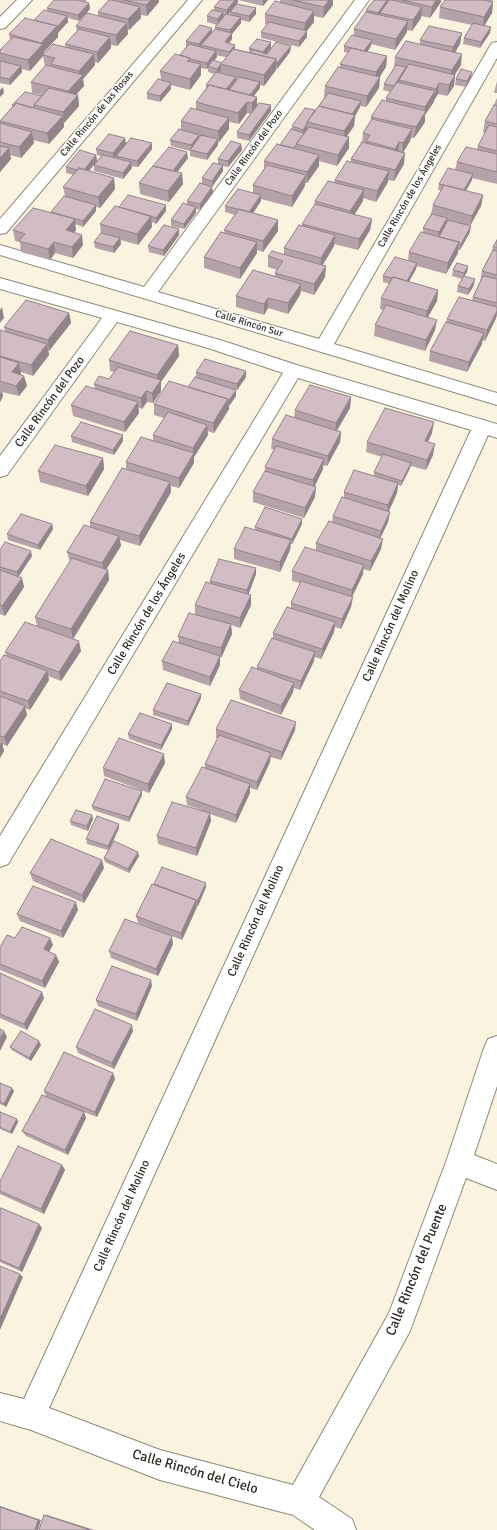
<!DOCTYPE html>
<html>
<head>
<meta charset="utf-8">
<style>
	body { margin:0 }
	canvas { display:block; background:#faf3e0 }
</style>
</head>
<body>
<canvas width="497" height="1530"></canvas>
<script>
const context = document.querySelector('canvas').getContext('2d');
context.lineJoin = 'round';
const shape = rows => new Path2D(rows.map(r => 'M' + r).join(''));
function stroke(path, color, width, dash) { context.strokeStyle = color; context.lineWidth = width; context.lineCap = dash ? 'butt' : 'round'; context.setLineDash(dash || []); context.stroke(path); }
function fill(path, color) { context.fillStyle = color; context.fill(path, 'evenodd'); }
function label(font, color, halo, rows, align = 'center') {
  context.font = font + ' Signika,sans-serif'; context.lineWidth = 3; context.setLineDash([]); context.textBaseline = 'middle'; context.strokeStyle = halo; context.fillStyle = color; for (const [text, x, y, turn = 0] of rows) {
    context.save(); context.translate(x, y); context.rotate((+turn || 0) * Math.PI / 180); context.textAlign = isNaN(turn) ? turn : align; if (halo) context.strokeText(text, 0, 0); context.fillText(text, 0, 0); context.restore();
  }
}
const minor = shape([
	[17,0,32,0,5,28,0,29,0,17,17,0],
	[188,0,202,0,6,233,0,234,0,219,188,0],
	[355,0,369,0,158,292,319,339,490,46,492,43,497,42,497,58,334,344,497,393,497,405,0,255,0,245,144,287,355,0],
	[0,278,220,340,300,366,497,424,497,438,488,435,49,1408,160,1450,293,1485,389,1313,446,1162,484,1048,488,1039,497,1036,497,1086,474,1155,497,1164,497,1190,466,1178,410,1331,319,1497,352,1519,356,1530,315,1530,293,1515,160,1480,31,1430,0,1421,0,1393,24,1399,471,430,298,378,8,864,0,867,0,836,283,373,208,348,117,322,7,475,0,477,0,456,102,318,0,289,0,278]
]);
stroke(minor, '#8f8978', 2);
fill(minor, '#fff');
fill(shape([
	[54,0,87,0,85,2,89,3,90,9,79,21,68,18,68,22,58,33,58,37,44,52,44,54,66,47,65,44,77,32,76,26,98,16,98,12,109,0,159,0,159,2,147,16,141,15,141,18,129,30,128,30,128,34,117,46,111,45,111,48,98,63,95,62,95,65,83,79,84,86,76,95,78,95,79,106,64,123,64,127,49,144,33,140,34,143,21,158,10,155,11,159,0,172,0,121,12,107,12,105,42,95,32,93,31,82,45,66,43,56,30,71,22,69,22,72,10,85,0,83,0,50,10,40,9,34,34,20,47,11,47,8],
	[238,0,268,0,263,6],
	[280,0,333,0,333,5,323,18,314,16,314,22,307,31,307,37,299,47,261,38,261,32,267,25,265,24,265,14,280,3],
	[374,0,441,0,441,2,430,18,421,16,421,18,412,31,407,30,407,32,395,50,371,44,371,46,367,52,387,56,386,67,380,77,379,88,366,107,360,106,360,107,355,116,354,126,347,136,349,137,349,148,337,166,319,161,319,166,307,183,305,183,305,186,292,207,261,199,261,201,253,213,278,220,278,231,263,252,257,250,257,253,240,279,204,268,204,257,225,233,224,230,235,215,225,212,225,206,253,193,253,185,264,169,264,161,280,145,292,129,292,126,315,110,319,106,325,97,324,97,325,86,340,67,340,64,348,53,344,52,344,46,354,36,354,29,366,12,366,10],
	[445,0,493,0,492,2,493,2,492,13,484,25,490,33,480,48,463,44,464,38,472,25,439,18,440,7],
	[238,2,228,14,230,15,230,12,256,8,256,14,249,22,241,20,241,23,232,34,232,39,229,43,235,49,249,52,249,48,271,42,271,48,266,54,291,46,290,52,277,69,276,69,276,70,264,86,260,85,260,88,254,96,257,106,271,105,271,111,249,141,237,138,237,132,250,114,247,113,239,124,229,122,229,129,219,142,218,142,218,145,207,160,190,156,190,151,171,146,170,140,181,130,181,121,196,109,196,102,206,89,206,85,214,74,208,72,208,68,207,69,201,68,201,75,190,90,171,85,171,89,160,102,147,99,147,93,161,80,160,71,180,55,186,47,186,41,212,28,212,32,216,29,215,27,217,25,207,22,207,16,214,10,214,7],
	[217,55,219,56,226,57,222,63,214,61,217,57],
	[420,40,460,44,455,53,461,65,455,75,454,86,447,96,438,94,425,115,425,122,414,138,411,138,410,141,403,153,404,164,394,181,388,180,388,182,376,202,363,198,363,201,354,215,372,219,370,230,358,250,334,244,334,246,323,265,326,266,325,277,314,295,301,291,300,295,288,314,268,308,264,315,236,307,236,296,275,276,275,273,277,270,268,267,268,256,284,254,284,248,302,226,302,224,314,206,315,201,334,182,335,180,351,162,351,159,362,142,363,133,371,120,371,117,386,101,386,98,390,92,383,90,384,84,394,68,395,57,420,44],
	[471,78,466,87,455,85,456,79],
	[497,81,497,93,494,93],
	[497,98,497,184,472,178,472,180,466,191,483,195,481,206,470,226,470,232,460,250,458,250,458,253,446,274,417,266,416,269,409,282,438,290,437,301,428,317,435,330,425,351,374,336,375,325,383,310,380,309,381,298,390,284,383,282,383,276,408,261,409,252,423,232,423,228,431,214,433,205,441,190,438,190,439,184,455,170,457,162,477,149,478,146,485,133,483,132,485,121,494,106,495,102],
	[125,138,126,144,152,149,138,167,131,166,132,168,123,179,94,171,94,165,101,156,97,155,96,149],
	[241,144,242,150,228,167,223,166,223,171,212,187,213,193,200,210,196,209,196,213,184,229,171,226,171,220,187,205,187,201,202,184,202,178,218,164,218,159],
	[96,155,97,161,89,171,114,178,115,189,100,208,96,207,96,211,83,227,75,224,76,230,74,232,83,245,73,258,55,253,50,260,21,252,20,242,15,241,13,230,51,213,51,212,65,196,63,187,74,175,66,173,66,167],
	[188,158,177,172,183,184,169,202,140,194,139,183,153,166],
	[119,207,166,211,156,224,152,222,152,227,138,245,121,240,121,244,114,253,95,248,94,242,101,233,100,224],
	[179,229,179,235,164,256,149,252,148,246],
	[497,240,497,316,496,318,485,341,482,340,482,344,467,372,429,361,430,351,447,322,447,319,472,300,473,297,480,282,482,271,492,251,493,247],
	[468,266,467,272,464,276,474,285,468,295,457,292,458,286,462,279,452,276,453,270],
	[69,313,71,323,49,351,48,351,49,355,33,376,21,372,21,375,24,376,27,386,19,396,2,392,3,396,0,402,0,331,5,332,4,327],
	[178,345,179,356,161,382,161,391,153,403,147,402,142,409,138,407,139,413,125,432,73,416,71,405,95,389,94,384,109,379,114,372,110,371,109,360],
	[246,371,246,377,237,390,196,378,196,372],
	[188,387,236,390,236,396,229,406,229,409,214,433,207,431,208,435,194,457,194,463,179,488,171,486,171,492,140,546,120,540,121,546,106,569,108,570,109,580,73,639,45,629,81,651,61,681,48,676,49,680,30,710,25,708,27,715,7,746,2,744,4,751,0,758,0,661,7,656,5,652,37,626,35,617,70,562,67,552,90,527,90,522,126,469,126,462,153,440,153,435,164,418,154,415,154,404],
	[351,397,350,408,337,431,341,432,340,442,327,466,323,465,323,469,314,487,315,497,304,518,253,502,253,492,265,472,265,467,274,450,271,449,272,439,294,418,295,410],
	[432,433,428,442,433,455,426,470,411,466,401,486,398,485,397,493,389,511,390,512,388,522,380,538,381,549,370,571,363,569,363,574,352,597,351,607,341,629,335,627,334,632,321,659,314,657,314,661,300,690,294,688,293,692,281,715,240,699,239,690,257,669,257,667,273,639,273,633,291,608,291,603,300,583,292,581,292,571,316,550,316,543,332,523,333,516,344,498,344,492,374,476,374,472,382,457,366,452,367,442],
	[123,435,123,441,114,455,72,442,71,436],
	[103,458,104,469,88,496,40,482,38,471],
	[302,519,302,524,292,544,291,544,290,550,280,572,234,559,234,549,255,530,255,527],
	[52,524,53,529,40,550,8,540,7,534],
	[0,550,32,556,19,576,24,587,5,616,0,614],
	[256,568,256,574,248,594,251,605,240,628,231,625,232,634,221,658,220,657,220,665,210,686,163,670,162,661,179,643,178,636,195,614,195,605,210,583,210,581],
	[201,698,188,726,153,715,153,710],
	[172,724,172,729,161,750,129,739,128,734],
	[216,729,295,730,281,760,270,757,270,762,257,790,250,788,250,793,236,823,210,814,211,821,197,856,158,844,157,836,202,810,187,805,186,797,205,768,205,764,218,738,216,738],
	[165,763,149,793,104,776,103,768],
	[142,791,142,795,129,822,93,810,92,806],
	[93,819,88,831,71,825,70,821],
	[119,824,119,828,111,845,139,856,129,873,105,862,104,858,108,850,87,844,86,839],
	[104,868,84,903,33,881,30,873],
	[206,883,206,887,198,906,197,906,197,907,182,940,138,923,136,916,154,884],
	[78,910,63,938,20,921,17,914],
	[15,938,50,938,53,945,49,952,56,955,59,962,45,988,0,970,0,947],
	[173,944,158,976,111,958,109,951],
	[0,973,44,998,27,1030,0,1018],
	[152,986,137,1021,98,1006,96,1000],
	[133,1031,114,1069,78,1053,76,1047],
	[41,1045,31,1061,12,1050,10,1047],
	[113,1073,115,1079,97,1117,56,1101,84,1112,86,1118,68,1155,26,1136,22,1131,46,1097,44,1091],
	[0,1083,14,1091,6,1107,0,1104],
	[0,1112,17,1119,18,1122,12,1134,0,1129],
	[62,1165,65,1170,44,1214,0,1194,0,1181],
	[0,1211,42,1228,22,1272,0,1262]
]), '#b5a3a9');
fill(shape([
	[151,0,159,0,159,2,147,16,146,5],
	[235,0,238,0,238,2,227,16,227,10],
	[263,0,268,0,263,6],
	[329,0,333,0,333,5,323,18,324,7],
	[387,0,388,0,388,4,380,13,380,15,378,19,378,13],
	[436,0,441,0,441,2,430,18,432,7],
	[493,2,492,13,483,28,484,17],
	[89,3,90,9,79,21,78,15],
	[140,7,141,18,129,30,128,19],
	[422,7,421,18,412,31,413,20],
	[256,8,256,14,249,22,249,16],
	[314,11,314,22,304,34,305,23],
	[223,12,224,18,218,25,218,19],
	[67,16,68,22,58,33,58,37,44,52,44,55,43,55,43,56,30,71,28,60,41,46,41,43],
	[241,17,241,23,232,34,232,39,225,48,225,42,230,35,230,30],
	[408,21,407,32,395,50,396,39],
	[127,23,128,34,117,46,116,35],
	[491,27,490,33,480,48,481,42],
	[212,28,212,34,201,45,201,48,199,50,199,44],
	[307,31,307,37,299,47,299,41],
	[462,33,460,44,451,58,453,47],
	[110,37,111,48,98,63,97,52],
	[372,40,371,46,364,57,364,51],
	[271,42,271,48,263,58,263,52],
	[235,45,235,51,229,58,229,52],
	[291,46,290,52,277,69,277,63],
	[216,51,217,57,209,67,208,66,208,68,207,69,207,63],
	[94,54,95,65,83,79,84,86,69,102,68,91,80,78,79,71],
	[462,54,461,65,450,81,452,70],
	[387,56,386,67,375,83,376,72],
	[276,59,276,70,264,86,264,75],
	[201,64,201,75,190,90,190,79],
	[221,64,221,70,217,75,217,69],
	[21,66,22,72,10,85,9,79],
	[406,67,405,73,399,80,399,83,394,86],
	[472,72,471,78,466,87,467,81],
	[455,75,454,86,447,96,449,85],
	[236,77,236,83,226,96,226,90],
	[380,77,379,88,366,107,367,96],
	[260,82,260,88,249,102,249,97],
	[171,83,171,89,160,102,160,96],
	[439,83,438,94,434,100,436,89],
	[3,87,4,93,0,97,0,90],
	[435,91,434,102,425,115,425,122,414,138,416,127,424,114,425,107],
	[78,95,79,106,64,123,63,112],
	[257,97,257,108,252,114,252,103],
	[361,101,360,107,355,116,354,126,343,142,344,131,351,115],
	[247,102,247,113,239,124,238,113],
	[271,105,271,111,249,141,249,135],
	[63,116,64,127,49,144,47,133],
	[229,118,229,129,219,142,218,131],
	[307,124,307,130,303,134,303,130],
	[412,129,410,141,402,154,403,143],
	[32,132,34,143,21,158,19,147],
	[199,135,200,141,192,151,191,145],
	[349,137,349,148,337,166,338,155],
	[125,138,126,144,113,159,113,153],
	[218,139,218,145,207,160,207,154],
	[399,142,398,153,394,160,395,149],
	[152,143,152,149,138,167,137,161],
	[241,144,242,150,228,167,228,161],
	[9,148,11,159,0,172,0,158],
	[187,152,188,158,172,179,171,173],
	[405,153,404,164,394,181,395,170],
	[96,155,97,161,83,178,82,172],
	[319,155,319,166,307,183,307,172],
	[131,162,132,168,123,179,123,173],
	[223,165,223,171,212,187,212,181],
	[389,171,388,182,376,202,377,191],
	[182,173,183,184,169,202,168,191],
	[473,174,472,180,463,196,464,190],
	[306,175,305,186,292,207,292,196],
	[114,178,115,189,100,208,98,197],
	[212,187,213,193,200,210,200,204],
	[364,190,363,201,350,222,350,211],
	[261,195,261,201,249,219,249,213],
	[483,195,481,206,470,226,472,216],
	[96,205,96,211,83,227,83,221],
	[166,205,166,211,156,224,156,218],
	[196,207,196,213,184,229,184,224],
	[151,216,152,227,138,245,137,234],
	[447,218,446,224,438,238,439,232],
	[75,219,76,230,68,241,66,230],
	[372,219,370,230,358,250,359,239],
	[278,220,278,231,263,252,263,241],
	[471,226,470,232,460,250,461,244],
	[179,229,179,235,164,256,163,250],
	[82,235,83,245,73,258,72,247],
	[335,235,334,246,320,269,321,258],
	[120,238,121,244,114,253,113,247],
	[54,242,55,253,50,260,48,249],
	[257,242,257,253,240,279,240,268],
	[459,242,458,253,446,274,448,263],
	[417,263,416,269,405,288,406,282],
	[326,266,325,277,314,295,314,284],
	[468,266,467,272,463,279,464,273],
	[475,279,474,285,468,295,469,289],
	[301,284,300,295,288,314,288,303],
	[438,290,437,301,425,322,427,311],
	[268,298,268,308,264,315,264,304],
	[2,307,4,318,0,323,0,310],
	[497,311,496,318,485,341,487,330],
	[69,313,71,323,49,351,48,340],
	[437,320,435,330,425,351,426,340],
	[484,333,482,344,467,372,469,362],
	[47,344,49,355,33,376,31,365],
	[178,345,179,356,161,382,161,391,153,403,152,393,158,384,157,375],
	[19,363,21,374,14,383,12,372],
	[246,371,246,377,237,390,237,384],
	[24,376,27,386,19,396,16,386],
	[236,390,236,396,229,406,229,400],
	[2,391,3,396,0,402,0,394],
	[146,391,147,402,142,409,141,398],
	[351,397,350,408,335,433,336,423],
	[228,399,229,409,214,433,213,423],
	[138,402,139,413,125,432,124,422],
	[434,422,432,433,423,452,425,441],
	[207,425,208,435,194,457,194,463,179,488,179,478,193,454,193,448],
	[341,432,340,442,327,466,328,456],
	[123,435,123,441,114,455,113,450],
	[435,444,433,455,426,470,427,460],
	[103,458,104,469,88,496,86,486],
	[324,459,323,469,313,490,313,480],
	[411,463,410,468,401,486,402,481],
	[170,482,171,492,140,546,139,536],
	[398,483,397,493,387,515,388,505],
	[316,487,315,497,304,518,305,508],
	[390,512,388,522,379,541,381,531],
	[302,519,302,524,292,544,292,539],
	[52,524,53,529,40,550,38,545],
	[119,536,121,546,104,573,102,563],
	[383,539,381,549,370,571,371,561],
	[291,540,290,550,280,572,280,562],
	[31,551,32,556,18,577,17,572],
	[364,565,363,574,351,599,352,590],
	[256,568,256,574,248,596,247,590],
	[108,570,109,580,73,639,71,629],
	[22,578,24,587,5,616,2,606],
	[251,595,251,605,240,628,240,618],
	[353,597,351,607,341,629,342,619],
	[335,622,334,632,321,659,322,649],
	[231,624,232,634,221,658,221,648],
	[79,641,81,651,61,681,59,672],
	[315,652,314,661,300,690,301,681],
	[220,656,220,665,210,686,210,677],
	[47,671,49,680,30,710,28,701],
	[294,683,293,692,281,715,281,706],
	[201,694,201,698,188,726,188,721],
	[25,706,27,715,7,746,4,737],
	[296,722,295,730,281,760,282,752],
	[172,724,172,729,161,750,161,745],
	[2,742,4,751,0,758,0,745],
	[271,753,270,762,257,790,257,782],
	[164,754,165,763,149,793,148,784],
	[250,784,250,793,236,823,236,815],
	[142,791,142,795,129,822,129,817],
	[210,813,211,821,197,856,196,848],
	[92,815,93,819,88,831,87,826],
	[119,824,119,828,109,850,108,846],
	[138,852,139,856,129,873,128,869],
	[102,860,104,868,84,903,82,895],
	[206,883,206,887,198,906,197,902],
	[196,900,197,907,182,940,181,933],
	[76,902,78,910,63,938,61,931],
	[172,936,173,944,158,976,156,969],
	[50,938,53,945,46,956,44,949],
	[56,955,59,962,45,988,42,981],
	[151,980,152,986,137,1021,136,1014],
	[42,992,44,998,27,1030,24,1024],
	[132,1025,133,1031,114,1069,112,1063],
	[4,1031,7,1037,0,1051,0,1039],
	[39,1041,41,1045,31,1061,29,1058],
	[113,1073,115,1079,97,1117,95,1112],
	[12,1088,14,1091,6,1107,4,1104],
	[84,1112,86,1118,68,1155,65,1150],
	[17,1119,18,1122,12,1134,10,1132],
	[62,1165,65,1170,44,1214,41,1209],
	[39,1224,42,1228,22,1272,19,1268],
	[20,1274,23,1277,0,1330,0,1319],
	[0,1506,41,1520,38,1530,35,1530,0,1507],
	[44,1515,47,1515,94,1530,90,1530]
]), '#938489');
const building = shape([
	[54,0,78,0,89,3,78,15,47,8,54,0],
	[109,0,112,0,140,7,128,19,98,12,109,0],
	[124,0,151,0,146,5,124,0],
	[220,0,235,0,227,10,214,7,220,0],
	[293,0,329,0,324,7,293,0],
	[374,0,387,0,378,13,366,10,374,0],
	[389,0,392,0,422,7,413,20,380,13,389,0],
	[402,0,436,0,432,7,402,0],
	[445,0,483,0,493,2,484,17,440,7,445,0],
	[275,1,314,11,305,23,265,14,275,1],
	[237,4,256,8,249,16,230,12,237,4],
	[44,10,67,16,57,27,57,26,34,20,44,10],
	[212,10,223,12,218,19,207,16,212,10],
	[366,12,408,21,396,39,354,29,366,12],
	[87,13,127,23,116,35,76,26,87,13],
	[226,14,241,17,230,30,215,27,226,14],
	[25,18,57,26,41,43,9,34,25,18],
	[269,22,307,31,299,41,261,32,269,22],
	[473,23,491,27,481,42,464,38,473,23],
	[200,25,212,28,199,44,186,41,200,25],
	[429,26,462,33,453,47,420,40,429,26],
	[79,29,110,37,97,52,65,44,79,29],
	[215,29,232,33,225,42,235,45,229,52,201,45,215,29],
	[352,35,372,40,364,51,344,46,352,35],
	[13,37,43,44,28,60,0,53,0,50,13,37],
	[257,39,271,42,263,52,249,48,257,39],
	[406,41,462,54,452,70,395,57,406,41],
	[276,42,291,46,277,63,276,63,276,59,251,53,253,50,267,54,276,42],
	[53,44,94,54,79,71,51,64,55,58,43,55,53,44],
	[189,44,216,51,207,63,190,59,190,58,180,55,189,44],
	[351,48,387,56,376,72,340,64,351,48],
	[233,49,276,59,264,75,221,64,233,49],
	[175,54,190,58,187,61,201,64,190,79,160,71,175,54],
	[213,60,222,63,217,69,208,66,213,60],
	[0,61,21,66,9,79,0,77,0,61],
	[409,64,455,75,449,85,439,83,436,89,399,80,409,64],
	[46,65,83,75,68,91,31,82,46,65],
	[396,65,406,67,394,86,384,84,396,65],
	[338,67,380,77,367,96,325,86,338,67],
	[461,69,472,72,467,81,456,79,461,69],
	[216,72,236,77,226,89,209,85,209,86,206,85,216,72],
	[239,77,260,82,250,95,229,90,239,77],
	[158,79,171,83,160,96,147,93,158,79],
	[397,82,435,91,425,107,386,98,397,82],
	[209,85,257,97,252,103,247,102,238,113,196,102,209,85],
	[49,88,78,95,63,112,34,105,49,88],
	[25,92,42,96,34,105,34,106,32,108,16,103,14,106,12,105,25,92],
	[328,93,361,101,352,114,319,106,328,93],
	[382,100,426,111,416,127,371,117,382,100],
	[16,103,63,116,47,133,0,121,16,103],
	[259,103,271,105,249,135,237,132,259,103],
	[494,105,497,106,497,124,485,121,494,105],
	[319,106,355,115,344,131,307,122,319,106],
	[191,108,229,118,218,131,181,121,191,108],
	[305,108,315,110,307,122,307,124,303,130,292,126,305,108],
	[372,119,412,129,403,143,399,142,395,149,366,141,370,135,363,133,372,119],
	[0,123,32,132,19,147,0,142,0,123],
	[489,125,497,127,497,151,478,146,489,125],
	[309,127,349,137,338,155,296,144,309,127],
	[179,129,199,135,191,145,170,140,179,129],
	[291,129,304,133,294,148,280,145,291,129],
	[109,134,125,138,113,153,96,149,109,134],
	[201,135,218,139,207,154,190,150,201,135],
	[131,138,152,143,137,161,116,156,131,138],
	[231,141,241,144,228,161,218,159,231,141],
	[362,142,405,153,395,170,351,159,362,142],
	[277,144,319,155,307,172,264,161,277,144],
	[0,146,9,148,0,158,0,146],
	[169,147,187,152,173,171,153,166,169,147],
	[466,147,497,154,497,172,457,162,466,147],
	[80,150,96,155,84,170,79,168,78,170,66,167,80,150],
	[103,155,131,162,123,173,94,165,103,155],
	[347,161,389,171,377,191,335,180,347,161],
	[213,163,223,165,212,181,202,178,213,163],
	[267,165,306,175,292,196,253,185,267,165],
	[153,166,182,173,168,191,139,183,153,166],
	[79,168,114,178,98,197,63,187,79,168],
	[448,168,473,174,464,190,439,184,448,168],
	[328,181,364,190,350,211,315,201,328,181],
	[200,183,212,187,200,204,187,201,200,183],
	[444,185,483,195,472,216,433,205,444,185],
	[238,189,261,195,249,212,225,206,238,189],
	[128,195,166,205,156,218,119,207,128,195],
	[64,196,96,205,83,221,51,212,64,196],
	[183,203,196,207,184,224,171,220,183,203],
	[315,204,372,219,359,239,302,224,315,204],
	[115,206,151,216,137,234,100,224,115,206],
	[33,208,75,219,66,230,82,235,72,247,54,242,48,249,19,241,25,234,13,230,33,208],
	[239,209,278,220,263,241,224,230,239,209],
	[432,214,447,218,439,232,423,228,432,214],
	[448,220,471,226,461,244,459,244,459,242,439,237,448,220],
	[164,225,179,229,163,250,148,246,164,225],
	[299,225,335,235,321,258,284,248,299,225],
	[221,232,257,242,240,268,204,257,221,232],
	[421,232,459,242,448,263,409,252,421,232],
	[101,233,120,238,113,247,94,242,101,233],
	[497,240,497,248,493,247,497,240],
	[493,250,497,251,497,275,482,271,493,250],
	[272,251,326,266,314,284,275,273,283,261,268,256,272,251],
	[395,257,417,263,407,281,393,277,393,278,383,276,395,257],
	[457,263,468,266,464,273,453,270,457,263],
	[253,270,301,284,288,303,268,298,264,304,236,296,253,270],
	[464,276,475,279,469,289,458,286,464,276],
	[483,276,497,279,497,303,473,297,483,276],
	[393,277,438,290,427,311,381,298,393,277],
	[459,297,497,307,497,311,487,330,447,319,459,297],
	[26,300,69,313,48,340,4,327,26,300],
	[386,305,437,320,426,340,375,325,386,305],
	[446,322,484,333,469,362,430,351,446,322],
	[0,330,47,344,31,365,0,356,0,330],
	[130,331,178,345,157,375,109,360,130,331],
	[0,357,19,363,12,372,24,376,16,386,0,381,0,357],
	[205,359,246,371,237,384,196,372,205,359],
	[118,367,161,380,152,393,146,391,141,398,94,384,99,376,109,379,118,367],
	[195,377,236,390,229,400,228,400,228,399,188,387,195,377],
	[169,381,228,399,213,423,154,404,169,381],
	[310,385,351,397,336,423,295,410,310,385],
	[86,386,138,402,124,422,71,405,86,386],
	[385,408,434,422,425,441,435,444,427,460,367,442,385,408],
	[168,412,207,425,193,448,153,435,168,412],
	[286,415,341,432,328,456,272,439,286,415],
	[81,422,123,435,113,450,71,436,81,422],
	[141,437,194,453,179,478,126,462,141,437],
	[55,445,103,458,86,486,38,471,55,445],
	[276,446,324,459,313,480,265,467,276,446],
	[383,454,411,463,402,481,374,472,383,454],
	[122,468,170,482,139,536,90,522,122,468],
	[354,470,398,483,388,505,344,492,354,470],
	[265,471,316,487,305,508,253,492,265,471],
	[342,497,390,512,381,531,333,516,342,497],
	[265,507,302,519,292,539,255,527,265,507],
	[21,514,52,524,38,545,7,534,21,514],
	[329,521,383,539,371,561,316,543,329,521],
	[84,525,119,536,102,563,67,552,84,525],
	[245,527,291,540,280,562,234,549,245,527],
	[5,542,31,551,17,572,0,567,0,550,5,542],
	[305,547,364,565,352,590,292,571,305,547],
	[72,558,108,570,71,629,35,617,72,558],
	[219,559,256,568,247,590,210,581,219,559],
	[0,570,22,578,2,606,0,605,0,570],
	[301,581,353,597,342,619,291,603,301,581],
	[206,582,251,595,240,618,195,605,206,582],
	[287,607,335,622,322,649,273,633,287,607],
	[189,613,231,624,221,648,178,636,189,613],
	[25,622,79,641,59,672,5,652,25,622],
	[272,638,315,652,301,681,257,667,272,638],
	[173,641,220,656,210,677,162,661,173,641],
	[4,655,47,671,28,701,0,691,0,661,4,655],
	[252,667,294,683,281,706,239,690,252,667],
	[167,683,201,694,188,721,153,710,167,683],
	[0,696,25,706,4,737,0,736,0,696],
	[231,700,296,722,282,752,216,729,231,700],
	[140,713,172,724,161,745,128,734,140,713],
	[219,735,271,753,257,782,205,764,219,735],
	[119,738,164,754,148,784,103,768,119,738],
	[202,767,250,784,236,815,186,797,202,767],
	[105,779,142,791,129,817,92,806,105,779],
	[172,802,210,813,196,848,157,836,172,802],
	[76,810,92,815,87,826,70,821,76,810],
	[97,816,119,824,108,846,86,839,97,816],
	[51,839,102,860,82,895,30,873,51,839],
	[114,841,138,852,128,869,104,858,114,841],
	[162,867,206,883,197,902,196,900,154,884,162,867],
	[152,884,196,900,181,933,136,916,152,884],
	[33,886,76,902,61,931,17,914,33,886],
	[125,919,172,936,156,969,109,951,125,919],
	[22,927,50,938,44,949,56,955,42,981,0,964,0,947,7,935,15,938,22,927],
	[112,966,151,980,136,1014,96,1000,112,966],
	[0,973,42,992,24,1024,0,1014,0,973],
	[95,1009,132,1025,112,1063,76,1047,95,1009],
	[0,1029,4,1031,0,1039,0,1029],
	[21,1031,39,1041,29,1058,10,1047,21,1031],
	[64,1052,113,1073,95,1112,44,1091,64,1052],
	[0,1083,12,1088,4,1104,0,1102,0,1083],
	[42,1095,84,1112,65,1150,22,1131,42,1095],
	[0,1112,17,1119,10,1132,0,1127,0,1112],
	[18,1146,62,1165,41,1209,0,1191,0,1181,18,1146],
	[1,1208,39,1224,19,1268,0,1260,0,1211,1,1208],
	[0,1266,20,1274,0,1319,0,1266],
	[0,1507,38,1520,35,1530,0,1530,0,1507],
	[44,1515,90,1530,39,1530,44,1515]
]);
fill(building, '#d2bdc4');
stroke(building, '#938489', 1);
label('10px', '#2f2c25', '#fff', [
	["Calle Rincón de las Rosas",97,114,-50],
	["Calle Rincón del Pozo",254,148,-54],
	["Calle Rincón de los Ángeles",410,196,-60],
	["Calle Rincón Sur",249,324,17]
]);
label('12px', '#2f2c25', '#fff', [
	["Calle Rincón del Pozo",50,402,-54],
	["Calle Rincón de los Ángeles",147,614,-59],
	["Calle Rincón del Molino",391,626,-66],
	["Calle Rincón del Molino",256,921,-66],
	["Calle Rincón del Molino",122,1216,-66]
]);
label('14px', '#2f2c25', '#fff', [
	["Calle Rincón del Puente",417,1270,-68],
	["Calle Rincón del Cielo",195,1472,16]
]);
</script>
</body>
</html>
